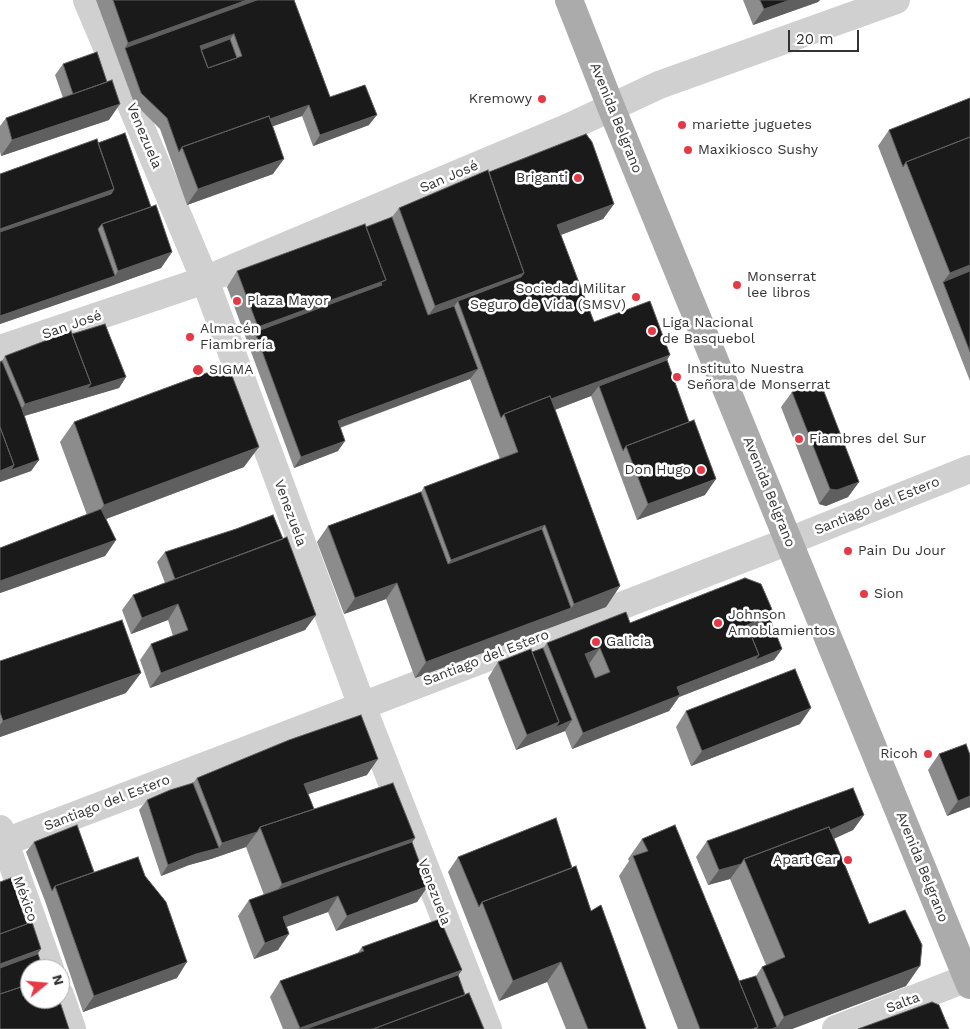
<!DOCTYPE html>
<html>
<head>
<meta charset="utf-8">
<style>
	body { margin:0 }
	#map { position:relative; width:970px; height:1029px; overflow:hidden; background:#fff; font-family:"Work Sans",sans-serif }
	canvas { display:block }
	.north { position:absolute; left:20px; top:959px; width:50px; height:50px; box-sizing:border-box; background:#fff; border:1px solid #adadad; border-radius:50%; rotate:73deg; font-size:14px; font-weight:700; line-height:20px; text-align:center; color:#333 }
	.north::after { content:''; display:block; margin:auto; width:18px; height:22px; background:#e63946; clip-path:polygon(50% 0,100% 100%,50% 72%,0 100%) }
	.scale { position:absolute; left:788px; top:30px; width:71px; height:22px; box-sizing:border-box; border:2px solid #333; border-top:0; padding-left:6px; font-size:15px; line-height:18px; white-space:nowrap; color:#333; -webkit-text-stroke:4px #fff; paint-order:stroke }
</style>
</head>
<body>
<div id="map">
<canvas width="970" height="1029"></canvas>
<div class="north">N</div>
<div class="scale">20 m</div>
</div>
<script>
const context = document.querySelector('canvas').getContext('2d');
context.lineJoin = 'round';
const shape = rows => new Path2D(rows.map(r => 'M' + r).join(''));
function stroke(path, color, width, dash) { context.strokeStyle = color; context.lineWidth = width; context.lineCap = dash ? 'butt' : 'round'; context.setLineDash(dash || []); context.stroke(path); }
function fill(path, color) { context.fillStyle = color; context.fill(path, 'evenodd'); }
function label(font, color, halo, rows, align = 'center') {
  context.font = font + ' "Work Sans",sans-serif'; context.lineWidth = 5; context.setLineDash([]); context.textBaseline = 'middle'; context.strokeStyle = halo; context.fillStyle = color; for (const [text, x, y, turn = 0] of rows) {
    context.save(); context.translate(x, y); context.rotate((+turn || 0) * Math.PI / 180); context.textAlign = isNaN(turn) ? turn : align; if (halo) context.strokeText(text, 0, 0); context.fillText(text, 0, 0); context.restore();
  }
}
stroke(shape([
	[87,0,205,280,362,706,488,1029],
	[0,349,205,280,567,128,659,85,896,0],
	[0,829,50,969],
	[0,844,362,706,789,541,970,469],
	[60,995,72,1029],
	[836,1029,970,977]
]), '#d0d0d0', 28);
stroke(shape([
	[569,0,611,107,970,985]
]), '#ababab', 28);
fill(shape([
	[96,0,294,0,330,97,369,125,313,146,302,116,273,126,273,174,187,205,160,129,134,103],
	[743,0,820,0,818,2,753,25],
	[63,64,109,120,1,156,0,152,0,126,6,118,63,98,55,75],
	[970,98,970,381,878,146,889,130],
	[98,143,151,207,172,252,161,268,0,324],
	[489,172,614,204,603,219,561,235,594,322,670,355,667,360,705,495,637,520,591,396,555,410,620,586,606,607,415,678,386,599,344,614,317,542,328,526,421,492,424,487,500,459,470,379,340,428,338,451,294,468,227,287,237,271,366,227,392,217,399,208],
	[72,334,126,377,119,388,24,416,39,460,31,471,0,482,2,361,5,356],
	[792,392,859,482,848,497,826,506,819,504,781,407],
	[74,422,244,467,106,519,116,540,105,556,0,593,0,548,87,515,60,442],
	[283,539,316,615,305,630,150,688,140,660,151,644,173,636,168,620,131,634,122,610,133,595,165,583,157,562,165,552],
	[774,614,770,619,782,649,774,660,679,697,669,711,572,749,565,731,516,750,488,678,498,662,532,652,543,648,547,643,630,623],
	[0,661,126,693,0,737],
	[686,711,800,724,691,766,676,727],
	[939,754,970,807,947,816,928,770],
	[367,775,308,794,314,809,415,838,412,842,428,886,417,902,336,931,328,912,286,927,278,950,254,959,238,916,249,900,264,895,246,847,211,859,189,865,161,876,139,810,147,800,193,783,197,778],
	[864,815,853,830,834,839,869,924,906,986,792,1029,678,1029,619,876,629,861,628,859,642,839,739,981,756,976,762,967,766,965,730,879,708,885,696,857,707,841],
	[34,842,94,872,177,978,83,1012,45,901,26,852],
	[458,857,572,868,591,911,646,1029,566,1029,547,982,499,1001,448,872],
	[362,947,458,975,465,995,484,1029,283,1029,270,997,280,981,357,954]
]), '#8c8c8c');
fill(shape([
	[247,0,279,0,125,48,128,43],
	[790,0,820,0,818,2,753,25,764,9],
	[234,34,226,45,198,55,200,46],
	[120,104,109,120,1,156,12,140],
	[309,105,302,116,186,157,184,150],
	[377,115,369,125,313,146,320,135],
	[284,159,273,174,187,205,198,189],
	[114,189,103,204,0,240,0,229],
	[614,204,603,219,547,240,557,225],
	[172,252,161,268,108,287,118,271],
	[970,265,970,279,943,282,950,273],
	[524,273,510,293,458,301,447,316,421,326,435,306],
	[115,276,108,287,0,324,0,316],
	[386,280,375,296,255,332,258,327],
	[670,355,659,371,599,386,591,396,509,427,505,416],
	[478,369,470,379,330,431,338,421],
	[126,377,119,388,14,419,25,404,91,384],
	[345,441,338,451,294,468,301,457],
	[259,447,244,467,90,525,104,505],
	[39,460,31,471,0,482,0,471,14,465],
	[716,479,705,495,637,520,648,504],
	[859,482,848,497,826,506,819,504,830,489],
	[545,525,531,545,437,580,451,560],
	[116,540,105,556,0,593,0,581],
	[397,583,386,599,344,614,355,598],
	[620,586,606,607,560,624,574,604],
	[178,604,168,620,131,634,142,618],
	[571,608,560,624,415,678,426,662],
	[774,614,763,630,746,636,747,625],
	[316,615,305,630,150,688,161,673],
	[600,648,589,664,574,670,585,654],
	[782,649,774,660,679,697,669,711,572,749,583,733,677,687,759,655],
	[141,673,126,693,0,737,0,725,3,721],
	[811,708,800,724,691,766,702,751],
	[572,720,565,731,516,750,527,735,559,722],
	[378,759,367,775,293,799,304,784],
	[970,796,970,807,947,816,958,801],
	[864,815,853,830,815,847,746,862],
	[257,832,246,847,211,859,189,865,161,876,168,865,196,854,219,848,222,843],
	[415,838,401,858,268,905,282,884],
	[741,864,730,879,708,885,719,870],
	[428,886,417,902,336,931,347,916],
	[338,896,328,912,272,932,283,917],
	[289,934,278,950,254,959,265,943],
	[41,949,30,965,0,976,0,964],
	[187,962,177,978,83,1012,94,996],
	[561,962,547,982,499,1001,513,981],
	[920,966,906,986,792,1029,771,1029,777,1027,784,1017],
	[462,970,451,986,328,1029,298,1029,300,1028]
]), '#5f5f5f');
const building = shape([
	[113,0,247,0,128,43,113,0],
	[257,0,294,0,330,97,365,85,377,115,320,135,309,105,270,119,269,116,182,147,179,152,167,118,141,93,125,48,257,0],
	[234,34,242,56,208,68,200,46,234,34],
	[760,0,790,0,764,9,760,0],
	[230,39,237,58,208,68,201,50,230,39],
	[97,52,107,82,73,94,63,64,97,52],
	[112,80,120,104,12,140,6,118,112,80],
	[970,98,970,137,906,162,903,167,889,130,970,98],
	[269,116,284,159,198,189,182,147,269,116],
	[125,133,151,207,102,224,98,229,115,276,0,316,0,232,111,194,114,189,98,143,125,133],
	[586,134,592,142,614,204,557,225,594,322,650,301,670,355,551,399,550,396,504,414,501,418,458,301,521,277,524,273,501,208,489,172,586,134],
	[970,137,970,265,950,273,906,162,970,137],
	[97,139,114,189,0,229,0,174,97,139],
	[488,170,501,208,524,273,435,306,399,208,488,170],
	[156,205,172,252,118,271,102,224,156,205],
	[392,217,428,315,454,306,478,369,338,421,345,441,301,457,255,332,382,285,381,282,386,280,366,227,392,217],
	[365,224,386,280,258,327,237,271,365,224],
	[970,271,970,352,943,282,970,271],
	[105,324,126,377,87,389,91,384,72,334,105,324],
	[71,331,91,384,25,404,5,356,71,331],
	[667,360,689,422,626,446,623,451,599,386,667,360],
	[2,361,22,409,39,460,11,470,14,465,0,427,0,362,2,361],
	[228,365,259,447,104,505,74,422,228,365],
	[821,384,859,482,837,490,830,489,792,392,821,384],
	[550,396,620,586,574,604,545,525,451,560,424,487,518,452,504,414,550,396],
	[694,420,716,479,648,504,626,446,694,420],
	[0,427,14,465,0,471,0,427],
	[421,492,448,564,542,529,571,608,426,662,397,583,355,598,328,526,421,492],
	[101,509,116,540,0,581,0,548,101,509],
	[273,515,283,539,175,579,165,552,236,529,273,515],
	[287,537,316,615,161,673,151,644,188,630,178,604,142,618,133,595,287,537],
	[745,578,761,584,774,614,747,625,759,655,677,687,680,695,583,733,547,643,626,612,630,623,745,578],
	[600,648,610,672,595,678,585,654,600,648],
	[770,619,782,649,755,660,759,655,748,628,770,619],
	[122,620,141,673,3,721,0,712,0,661,122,620],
	[543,648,572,720,556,727,559,722,532,652,543,648],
	[531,649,559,722,527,735,498,662,531,649],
	[795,669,811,708,702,751,686,711,795,669],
	[361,715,378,759,304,784,314,809,260,827,257,832,222,843,197,778,289,740,361,715],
	[966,744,970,755,970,796,958,801,939,754,966,744],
	[193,783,219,848,196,854,168,865,147,800,170,790,193,783],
	[393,783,415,838,282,884,260,827,393,783],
	[853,788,864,815,830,830,829,827,744,859,741,864,719,870,707,841,853,788],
	[556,818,572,868,482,902,479,907,458,857,556,818],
	[77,825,94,872,55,886,52,891,34,842,77,825],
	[675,825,758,1027,752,1029,700,1029,633,856,648,851,642,839,675,825],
	[829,827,869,924,905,910,922,945,920,966,784,1017,762,967,785,957,744,859,829,827],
	[412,842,428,886,347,916,338,896,283,917,289,934,265,943,249,900,329,871,412,842],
	[138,857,145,876,166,902,187,962,94,996,55,886,138,857],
	[576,866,591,911,601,905,646,1029,588,1029,561,962,513,981,482,902,576,866],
	[11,878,27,924,0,934,0,882,11,878],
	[440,919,462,970,300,1028,280,981,364,951,362,947,440,919],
	[32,922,41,949,0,964,0,934,32,922],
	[38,954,43,969,30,969,30,984,0,994,0,968,38,954],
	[458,975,465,995,373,1029,306,1029,458,975],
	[756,976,777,1027,771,1029,756,1029,758,1027,739,981,756,976],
	[30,984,30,999,59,999,69,1029,0,1029,0,994,30,984],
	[469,993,484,1029,373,1029,469,993],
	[932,1002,939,1005,949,1029,858,1029,932,1002]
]);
fill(building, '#1a1a1a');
stroke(building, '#5f5f5f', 1);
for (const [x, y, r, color] of [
	[542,99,5,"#e63946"],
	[682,125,5,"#e63946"],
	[688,150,5,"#e63946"],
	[578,178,5,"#e63946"],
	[737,285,5,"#e63946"],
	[636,297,5,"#e63946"],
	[237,301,5,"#e63946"],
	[652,331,5,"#e63946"],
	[190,337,5,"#e63946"],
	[198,370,6,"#e63946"],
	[677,377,5,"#e63946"],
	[799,439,5,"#e63946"],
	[701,470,5,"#e63946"],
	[848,551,5,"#e63946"],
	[864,594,5,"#e63946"],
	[718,623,5,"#e63946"],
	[596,642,5,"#e63946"],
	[928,754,5,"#e63946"],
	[848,860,5,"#e63946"]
]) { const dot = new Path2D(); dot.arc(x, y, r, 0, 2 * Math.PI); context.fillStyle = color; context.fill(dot); stroke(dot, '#fff', 2); }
label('14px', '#333', '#fff', [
	["Kremowy",532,99,"right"],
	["mariette juguetes",692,125],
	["Maxikiosco Sushy",698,150],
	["Briganti",568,178,"right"],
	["Monserrat",747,277],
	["lee libros",747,293],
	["Sociedad Militar",626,289,"right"],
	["Seguro de Vida (SMSV)",626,305,"right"],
	["Plaza Mayor",247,301],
	["Liga Nacional",662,323],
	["de Basquebol",662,339],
	["Almacén",200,329],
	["Fiambrería",200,345],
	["Instituto Nuestra",687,369],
	["Señora de Monserrat",687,385],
	["SIGMA",209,370],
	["Fiambres del Sur",809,439],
	["Don Hugo",691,470,"right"],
	["Pain Du Jour",858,551],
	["Sion",874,594],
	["Johnson",728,615],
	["Amoblamientos",728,631],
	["Galicia",606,642],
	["Ricoh",918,754,"right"],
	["Apart Car",838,860,"right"]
], 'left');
label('14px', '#333', '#fff', [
	["Avenida Belgrano",616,118,68],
	["Venezuela",144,136,67],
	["San José",449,177,-23],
	["San José",72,325,-19],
	["Avenida Belgrano",769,492,68],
	["Santiago del Estero",877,506,-22],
	["Venezuela",290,513,70],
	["Santiago del Estero",486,658,-21],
	["Santiago del Estero",107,803,-21],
	["Avenida Belgrano",922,867,68],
	["Venezuela",434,892,69],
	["México",25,899,70],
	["Salta",903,1003,-21]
]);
</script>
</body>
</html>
